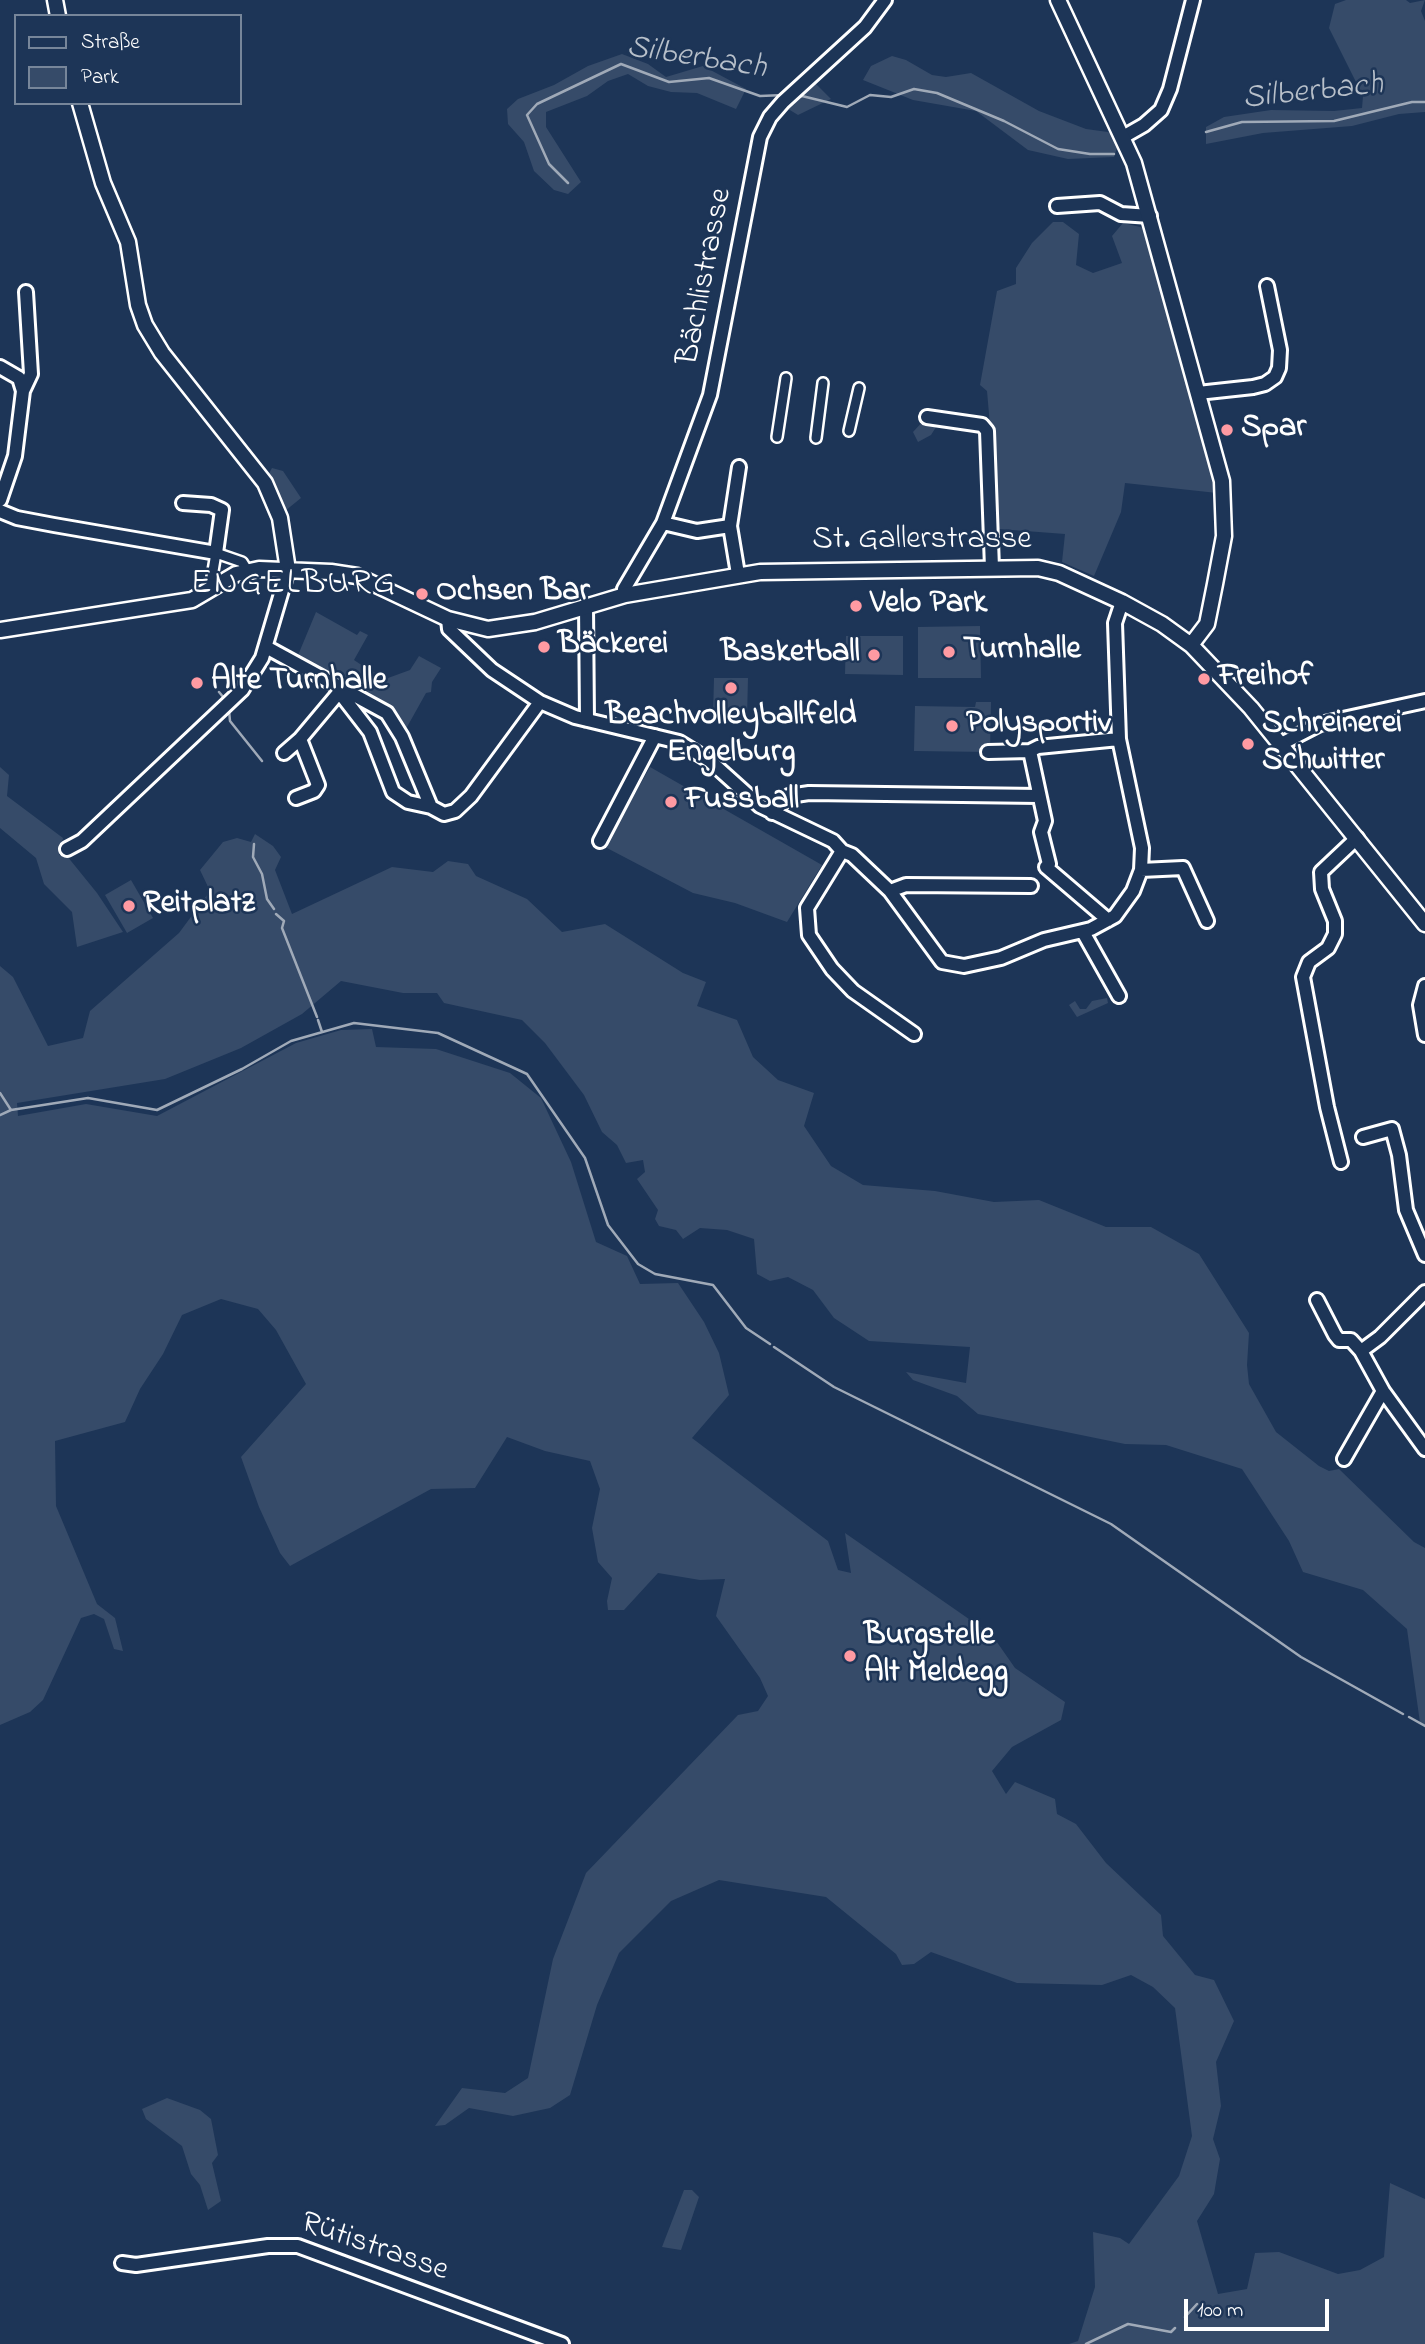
<!DOCTYPE html>
<html>
<head>
<meta charset="utf-8">
<style>
	body { margin:0 }
	#map { position:relative; width:1425px; height:2344px; overflow:hidden; background:#1d3557; font-family:"Indie Flower",sans-serif }
	canvas { display:block }
	.legend { position:absolute; left:14px; top:14px; width:228px; height:91px; box-sizing:border-box; background:#1d3557; border:2px solid #77869a; margin:0; padding:9px 12px; list-style:none; font-size:21px; color:#fff }
	.legend li { display:flex; align-items:center; gap:14px; height:35px }
	.legend b { width:35px; border:2px solid #77869a }
	.scale { position:absolute; left:1184px; top:2299px; width:145px; height:32px; box-sizing:border-box; border:4px solid #fff; border-top:0; padding-left:9px; font-size:21px; line-height:24px; white-space:nowrap; color:#fff; -webkit-text-stroke:5px #1d3557; paint-order:stroke }
</style>
</head>
<body>
<div id="map">
<canvas width="1425" height="2344"></canvas>
<ul class="legend">
<li><b style="height:9px;background:#1d3557"></b>Straße</li>
<li><b style="height:19px;background:#364b69"></b>Park</li>
</ul>
<div class="scale">100 m</div>
</div>
<script>
const context = document.querySelector('canvas').getContext('2d');
context.lineJoin = 'round';
function fill(path, color) { context.fillStyle = color; context.fill(path, 'evenodd'); }
const shape = rows => new Path2D(rows.map(r => 'M' + r).join(''));
function stroke(path, color, width, dash) { context.strokeStyle = color; context.lineWidth = width; context.lineCap = dash ? 'butt' : 'round'; context.setLineDash(dash || []); context.stroke(path); }
function label(font, color, halo, rows, align = 'center') {
  context.font = font + ' "Indie Flower",sans-serif'; context.lineWidth = 5; context.setLineDash([]); context.textBaseline = 'middle'; context.strokeStyle = halo; context.fillStyle = color; for (const [text, x, y, turn = 0] of rows) {
    context.save(); context.translate(x, y); context.rotate((+turn || 0) * Math.PI / 180); context.textAlign = isNaN(turn) ? turn : align; if (halo) context.strokeText(text, 0, 0); context.fillText(text, 0, 0); context.restore();
  }
}
fill(shape([
	[1346,0,1406,0,1410,3,1425,0,1421,11,1425,21,1425,112,1399,114,1352,126,1263,133,1206,144,1206,127,1224,117,1271,110,1334,111,1362,108,1363,96,1329,28,1335,4],
	[622,54,648,64,666,77,703,66,746,89,736,109,697,93,671,92,648,86,628,74,608,81,587,96,546,112,546,127,581,182,568,194,554,190,534,171,524,142,508,124,507,109,518,99,554,85,588,66],
	[892,56,906,60,932,75,946,77,971,73,1039,111,1086,129,1108,132,1120,139,1114,157,1068,159,1028,150,976,111,913,100,863,80,871,66],
	[814,82,831,99,798,115,785,107],
	[1053,222,1063,222,1079,234,1076,265,1093,273,1122,263,1112,236,1123,223,1149,229,1217,493,1125,483,1121,512,1094,576,1062,562,1065,534,999,529,987,391,980,385,997,291,1016,284,1016,268,1032,243],
	[924,420,938,424,931,435,918,442,913,432],
	[272,468,283,471,301,498,285,511,267,477],
	[316,612,357,635,360,631,368,635,354,660,369,670,388,678,410,670,419,656,441,668,432,682,431,692,426,693,402,736,386,716,296,660],
	[980,626,981,678,918,678,918,627],
	[846,636,903,636,903,675,845,674],
	[714,678,748,678,747,718,713,717],
	[976,702,991,702,990,752,914,751,915,706,975,707],
	[0,767,9,775,7,796,63,838,59,855,67,856,97,893,123,932,77,947,72,912,44,884,36,858,0,828],
	[650,767,822,865,787,922,735,903,693,893,605,847],
	[255,834,273,846,281,857,275,870,292,914,392,867,433,872,448,861,468,864,476,876,527,899,562,932,605,924,683,973,706,982,697,1006,737,1020,753,1057,778,1080,814,1093,804,1126,831,1166,863,1185,935,1191,994,1202,1039,1200,1106,1227,1151,1227,1199,1254,1249,1333,1247,1365,1249,1384,1276,1432,1319,1466,1329,1471,1339,1469,1414,1542,1425,1548,1425,1725,1420,1723,1407,1629,1363,1590,1303,1572,1289,1541,1242,1469,1166,1445,1125,1444,978,1414,957,1396,913,1380,906,1372,966,1383,970,1347,869,1341,834,1318,813,1290,788,1277,770,1281,757,1274,754,1239,727,1230,700,1228,683,1239,676,1230,659,1226,655,1219,658,1210,637,1179,645,1172,643,1160,626,1163,617,1145,602,1132,584,1095,545,1043,522,1020,444,1003,437,993,403,993,341,981,302,1014,241,1048,165,1079,17,1103,18,1116,86,1104,157,1116,296,1043,341,1030,372,1029,376,1047,436,1049,510,1073,541,1098,571,1162,596,1242,627,1256,640,1284,678,1283,704,1322,719,1353,729,1395,692,1438,828,1541,838,1570,851,1573,845,1533,992,1635,1015,1668,1065,1702,1061,1720,1012,1747,992,1771,1006,1794,1015,1782,1055,1799,1057,1814,1076,1824,1106,1863,1161,1915,1163,1936,1195,1975,1214,1980,1234,2021,1216,2062,1221,2106,1213,2139,1220,2159,1214,2194,1197,2221,1218,2294,1247,2289,1255,2253,1279,2252,1338,2274,1360,2270,1384,2257,1390,2183,1425,2199,1425,2344,1069,2344,1078,2341,1095,2287,1093,2232,1120,2238,1129,2244,1179,2176,1192,2136,1175,2008,1153,1987,1131,1975,1102,1985,1017,1983,931,1952,914,1964,902,1965,896,1954,826,1897,719,1880,671,1901,619,1953,597,2005,570,2095,550,2108,513,2116,469,2108,445,2125,435,2126,462,2088,505,2093,528,2078,553,1959,586,1873,738,1715,758,1711,768,1696,760,1678,716,1616,725,1579,700,1580,658,1573,624,1610,608,1610,607,1601,612,1578,598,1562,592,1528,600,1489,590,1461,545,1451,507,1437,475,1488,431,1489,290,1566,280,1553,259,1507,241,1457,306,1384,276,1330,258,1309,221,1299,182,1315,163,1354,140,1389,125,1422,55,1441,56,1506,97,1604,115,1618,123,1651,114,1649,104,1619,94,1614,81,1618,43,1700,30,1712,0,1725,0,966,13,977,48,1046,83,1038,90,1011,179,933,210,891,200,870,223,842,237,838,251,842],
	[131,880,153,918,127,933,105,895],
	[1107,998,1108,1003,1077,1017,1069,1005,1075,1001,1080,1009,1086,1009,1092,1001],
	[167,2098,200,2110,211,2119,218,2155,212,2163,221,2201,208,2210,200,2185,191,2174,182,2146,146,2119,142,2109],
	[684,2190,692,2190,699,2197,681,2250,662,2247]
]), '#364b69');
stroke(shape([
	[795,97,802,96,847,107,870,95,891,97,914,89,937,93,1004,121,1058,149,1090,154,1114,154],
	[1206,132,1242,122,1334,121,1412,102,1425,102],
	[568,183,549,164,527,115,537,104,621,64,669,82,709,78,760,96,784,95],
	[219,692,224,698],
	[229,710,230,721,262,761],
	[254,844,253,857,262,874,267,899,274,909],
	[276,914,284,921,282,928,317,1017],
	[318,1020,322,1032],
	[0,1093,11,1110],
	[0,1115,11,1110,88,1098,157,1110,242,1069,291,1041,354,1023,438,1033,527,1074,585,1158,608,1225,638,1264,655,1274,713,1285,746,1328,770,1344],
	[774,1347,834,1387,1111,1524,1301,1657,1403,1714],
	[1409,1717,1425,1726],
	[1185,2317,1197,2304],
	[1086,2344,1128,2324,1171,2332,1175,2328]
]), '#a0aab8', 2.5);
const pedestrian = shape([
	[849,431,859,388],
	[777,437,786,378],
	[816,438,823,383],
	[215,588,211,583,216,553,242,562,247,570]
]);
const minor = shape([
	[1123,137,1144,125,1161,110,1170,89,1193,0],
	[1057,206,1100,203,1121,214,1150,216],
	[0,367,19,378,23,391,15,456,0,500],
	[23,391,31,374,26,292],
	[1198,393,1253,387,1265,384,1275,377,1279,368,1280,350,1267,286],
	[927,417,982,425,987,431,992,568],
	[0,511,17,518,54,525,216,553,222,510,211,505,183,503],
	[663,523,697,531,730,526],
	[738,574,730,526,739,467],
	[625,595,624,589,663,523,710,395,760,137,770,117,783,102,865,27,885,0],
	[586,606,587,720],
	[448,619,449,629,492,670,540,702,575,717,679,742,710,761,760,806,833,841,842,851,852,855,890,891,942,962,964,966,1001,958,1044,940,1091,929,1115,916,1133,891,1141,870,1142,848,1119,739,1115,623,1122,602],
	[266,647,387,713,402,737,431,807,444,814,455,811,471,796,540,702],
	[342,689,343,697,370,732,393,792,408,802,431,807],
	[1281,744,1320,724,1425,701],
	[1030,751,1045,821,1041,832,1049,864,1046,867,1108,920],
	[988,752,1030,751,1038,747,1119,739],
	[284,753,300,739],
	[296,798,314,791,318,785,300,739,342,689],
	[772,813,789,796,809,793,1039,796],
	[600,841,655,736],
	[67,849,82,841,242,690,262,658,288,570],
	[842,851,807,908,809,935,832,969,853,991,914,1034],
	[1141,870,1183,868,1207,921],
	[890,891,906,885,1031,886],
	[1083,932,1119,996],
	[1425,986,1420,1005,1425,1035],
	[1363,1137,1392,1129,1399,1155,1406,1210,1425,1255],
	[1341,1162,1327,1107,1303,977,1309,962,1328,948,1335,934,1335,921,1322,889,1321,872,1357,838],
	[1317,1300,1335,1335,1339,1340,1351,1340,1361,1351,1383,1391,1425,1449],
	[1361,1351,1380,1337,1425,1292],
	[1344,1459,1383,1391],
	[122,2263,136,2265,268,2246,298,2246,562,2344]
]);
const tertiary = shape([
	[55,0,58,16],
	[1058,0,1134,163,1222,481,1224,536,1215,584,1207,624,1191,645],
	[80,103,103,183,128,242,138,305,145,325,162,353,265,483,280,518,288,570],
	[0,630,192,600,236,574,259,569,331,572,357,576,448,619,488,629,535,622,625,595,760,572,1038,568,1059,573,1122,602,1162,624,1191,645,1251,708,1425,924]
]);
stroke(pedestrian, '#fff', 14);
stroke(minor, '#fff', 18);
stroke(tertiary, '#fff', 19);
stroke(pedestrian, '#1d3557', 9);
stroke(minor, '#1d3557', 12);
stroke(tertiary, '#1d3557', 14);
for (const [x, y, r, color] of [
	[1227,430,7,"#ff9aa2"],
	[422,594,7,"#ff9aa2"],
	[856,606,7,"#ff9aa2"],
	[544,647,7,"#ff9aa2"],
	[949,652,7,"#ff9aa2"],
	[874,655,7,"#ff9aa2"],
	[1204,679,7,"#ff9aa2"],
	[197,683,7,"#ff9aa2"],
	[731,688,7,"#ff9aa2"],
	[952,726,7,"#ff9aa2"],
	[1248,744,7,"#ff9aa2"],
	[671,802,7,"#ff9aa2"],
	[129,906,7,"#ff9aa2"],
	[850,1656,7,"#ff9aa2"]
]) { const dot = new Path2D(); dot.arc(x, y, r, 0, 2 * Math.PI); context.fillStyle = color; context.fill(dot); stroke(dot, '#1d3557', 2.5); }
label('32px', '#fff', '#1d3557', [
	["Bächlistrasse",707,277,-79],
	["St. Gallerstrasse",922,542],
	["Rütistrasse",374,2249,19]
]);
label('bold 32px', '#fff', '#1d3557', [
	["Spar",1241,430],
	["Ochsen Bar",436,594],
	["Velo Park",870,606],
	["Bäckerei",558,647],
	["Turnhalle",963,652],
	["Basketball",860,655,"right"],
	["Freihof",1218,679],
	["Alte Turnhalle",211,683],
	["Beachvolleyballfeld",731,718,"center"],
	["Engelburg",731,755,"center"],
	["Polysportiv",966,726],
	["Schreinerei",1262,726],
	["Schwitter",1262,763],
	["Fussball",685,802],
	["Reitplatz",143,906],
	["Burgstelle",864,1638],
	["Alt Meldegg",864,1675]
], 'left');
label('italic 33px', '#b8c0ca', '#1d3557', [
	["Silberbach",696,60,9],
	["Silberbach",1313,94,-6]
]);
context.letterSpacing = '2px';
label('35px', '#fff', '#1d3557', [
	["ENGELBURG",294,586]
]);
context.letterSpacing = '0px';
</script>
</body>
</html>
